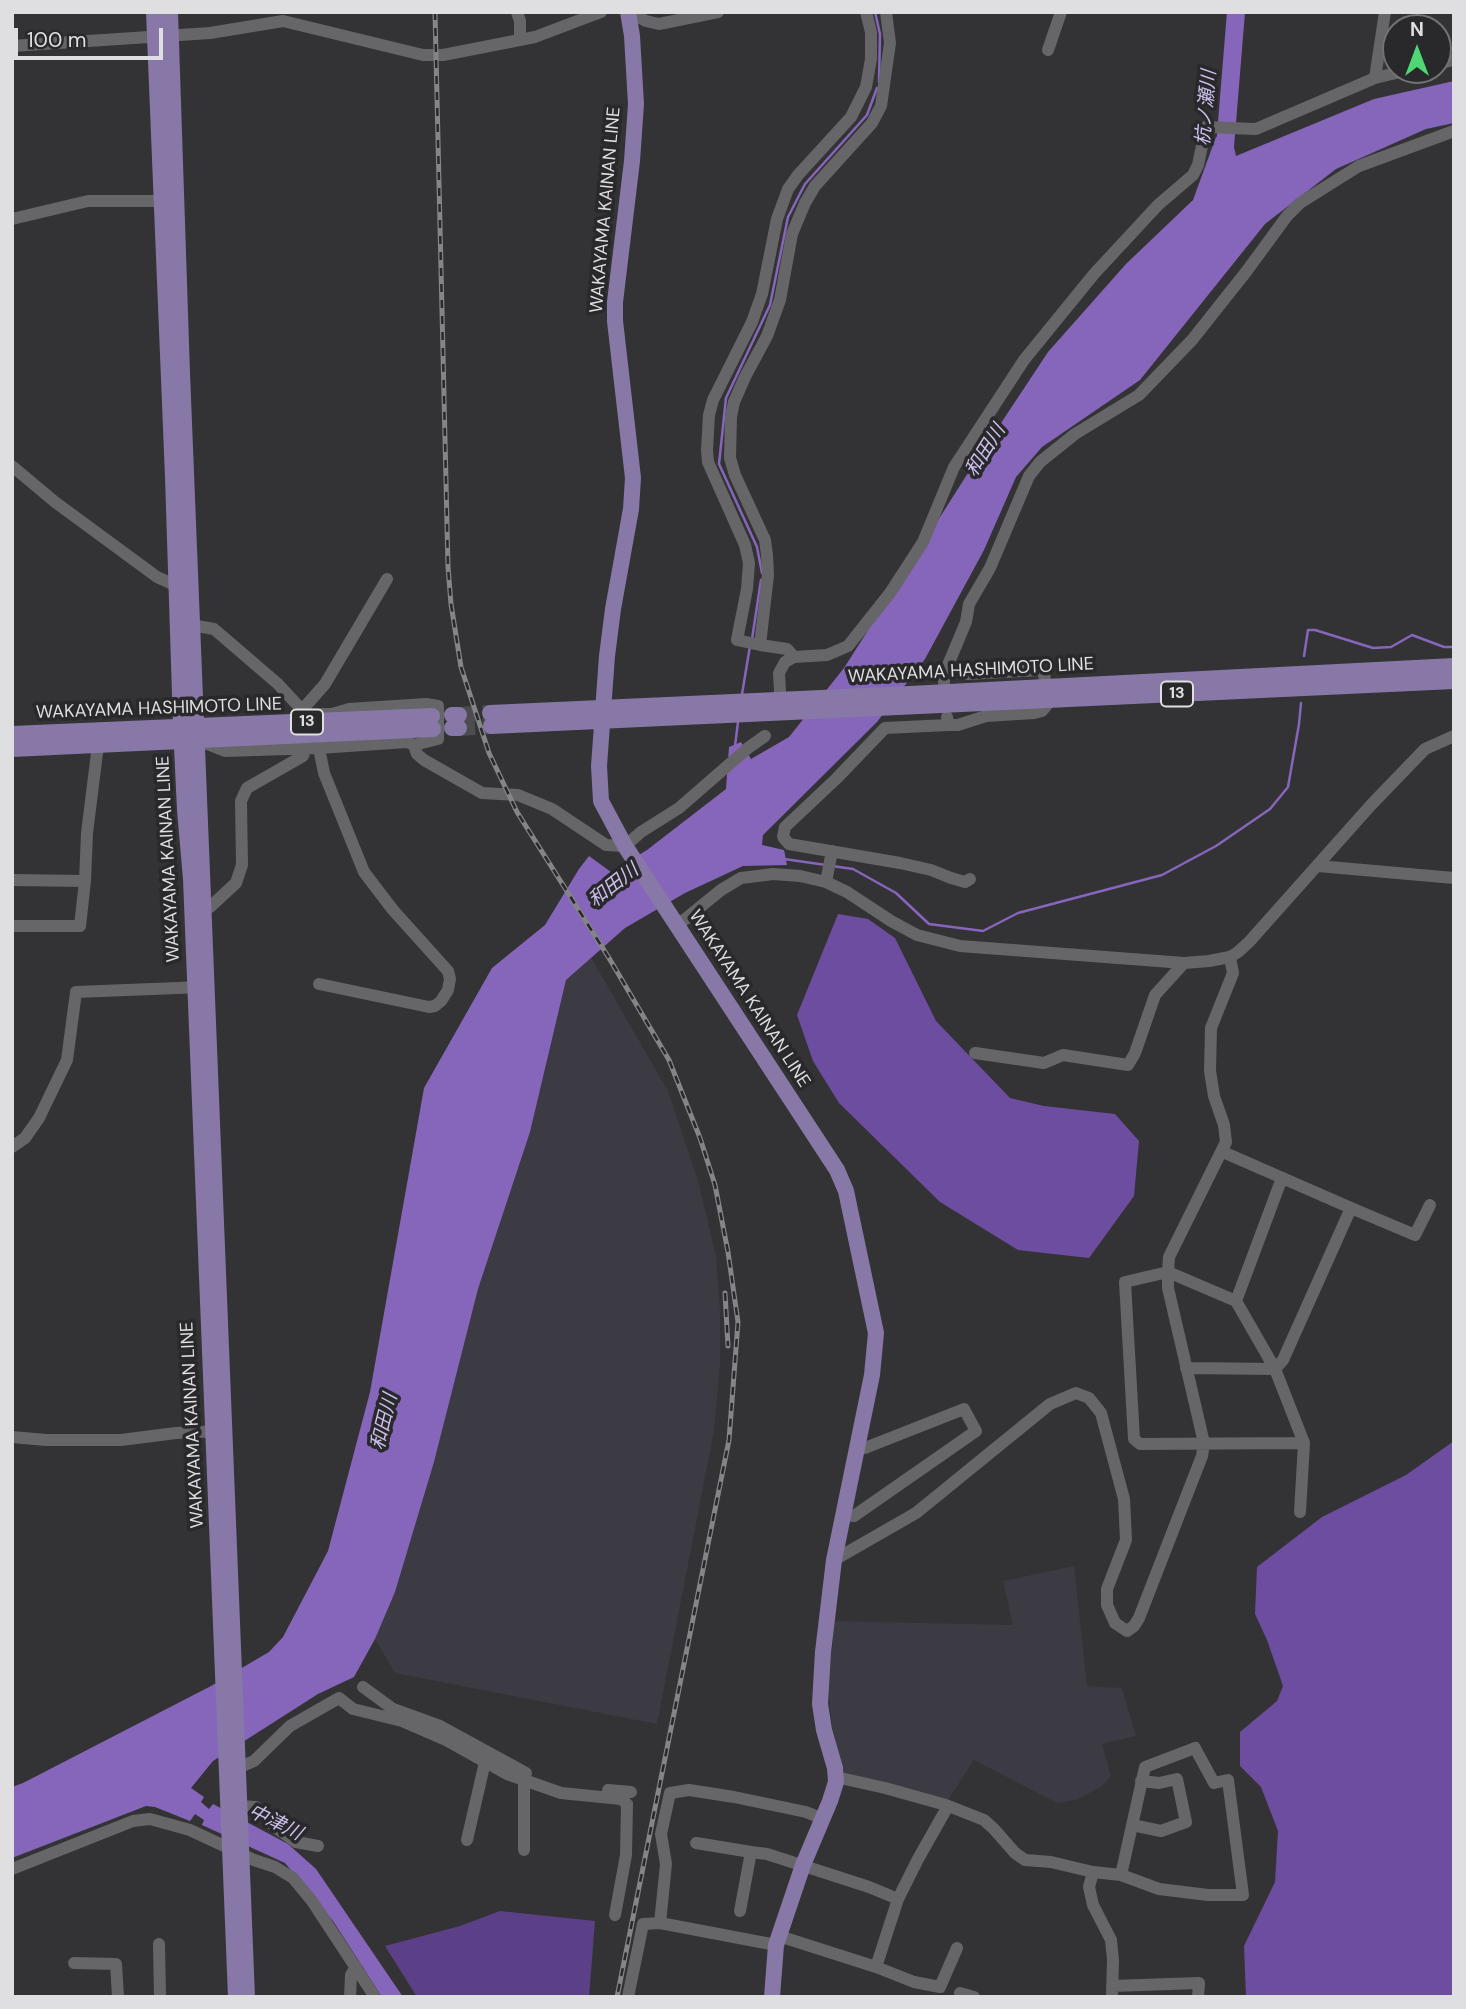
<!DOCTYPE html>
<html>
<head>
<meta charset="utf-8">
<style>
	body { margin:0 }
	#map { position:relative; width:1466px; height:2009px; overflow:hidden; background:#333335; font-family:"DM Sans",sans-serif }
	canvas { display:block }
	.frame { position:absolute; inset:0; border:14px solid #dfdee0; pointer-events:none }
	.north { position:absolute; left:1382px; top:14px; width:70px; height:70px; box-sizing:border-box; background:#29292b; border:2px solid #727173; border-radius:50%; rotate:0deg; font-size:19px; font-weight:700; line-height:28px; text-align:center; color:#dfdee0 }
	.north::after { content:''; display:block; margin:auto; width:24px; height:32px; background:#4fd675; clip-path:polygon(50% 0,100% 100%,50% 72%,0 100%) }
	.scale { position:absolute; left:14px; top:28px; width:149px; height:32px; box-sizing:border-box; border:4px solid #dfdee0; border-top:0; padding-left:9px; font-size:21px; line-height:24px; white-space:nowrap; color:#dfdee0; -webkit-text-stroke:5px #29292b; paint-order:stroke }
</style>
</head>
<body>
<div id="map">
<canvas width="1466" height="2009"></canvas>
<div class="frame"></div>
<div class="north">N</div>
<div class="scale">100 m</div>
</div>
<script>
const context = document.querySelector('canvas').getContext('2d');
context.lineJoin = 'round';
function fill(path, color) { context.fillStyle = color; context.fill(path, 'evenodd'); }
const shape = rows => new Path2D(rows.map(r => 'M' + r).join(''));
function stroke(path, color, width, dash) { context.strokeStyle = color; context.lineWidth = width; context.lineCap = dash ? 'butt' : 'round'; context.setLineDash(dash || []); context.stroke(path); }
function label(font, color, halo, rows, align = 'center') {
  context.font = font + ' "DM Sans","Noto Sans JP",sans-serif'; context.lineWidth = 7; context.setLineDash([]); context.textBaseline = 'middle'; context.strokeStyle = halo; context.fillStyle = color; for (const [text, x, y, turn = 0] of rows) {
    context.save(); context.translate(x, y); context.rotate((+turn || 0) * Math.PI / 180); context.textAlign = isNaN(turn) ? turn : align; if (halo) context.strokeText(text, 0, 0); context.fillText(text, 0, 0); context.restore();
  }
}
fill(shape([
	[591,957,668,1091,699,1184,716,1256,720,1310,720,1364,714,1431,657,1724,395,1673,375,1639,395,1592,434,1462,478,1289,530,1132,566,980],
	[1074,1566,1087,1686,1122,1688,1136,1736,1102,1744,1111,1776,1101,1787,1076,1800,1057,1803,974,1760,948,1800,844,1776,832,1727,829,1698,829,1659,833,1644,832,1621,1013,1625,1003,1581]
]), '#3c3a42');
fill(shape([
	[500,1911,595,1921,589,1997,417,1997,385,1946,460,1926]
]), '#5c4087');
fill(shape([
	[838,914,868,919,895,938,936,1021,1010,1098,1044,1106,1115,1114,1139,1141,1134,1196,1089,1258,1018,1250,940,1202,839,1103,813,1061,797,1015],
	[1454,1441,1454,1997,1246,1997,1244,1946,1275,1882,1278,1831,1261,1787,1240,1766,1240,1732,1277,1701,1283,1686,1267,1640,1255,1614,1257,1567,1322,1517,1406,1475]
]), '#6d4d9f');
fill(shape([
	[1454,81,1454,123,1426,129,1336,169,1265,224,1140,380,1042,447,1016,477,984,550,925,659,877,722,763,835,762,845,784,850,787,865,743,866,685,893,625,928,566,980,530,1132,478,1289,434,1462,395,1592,375,1639,354,1677,318,1694,213,1761,191,1788,204,1797,201,1802,209,1809,213,1804,288,1844,316,1869,403,1997,382,1997,333,1921,285,1863,202,1825,204,1820,195,1814,190,1821,155,1807,146,1806,12,1858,12,1787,23,1783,211,1686,269,1652,283,1637,328,1551,370,1392,424,1088,492,968,545,925,579,869,589,856,611,872,647,850,726,789,729,747,741,742,751,759,789,737,844,668,968,473,1048,352,1126,264,1193,200,1216,137,1232,138,1236,156,1374,99]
]), '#8666bb');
stroke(shape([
	[875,12,880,34,879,82],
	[762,573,757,547,719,464,726,398,770,305,788,217,805,184,867,115,877,88],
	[752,639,761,580],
	[1304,656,1308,630,1315,630,1373,648,1391,647,1412,635,1444,647,1454,647],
	[742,694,750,646],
	[735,746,738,722],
	[784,859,826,865],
	[832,866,853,869,896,893,929,924,983,931,1018,913,1162,875,1216,846,1270,809,1288,787,1299,724,1301,703]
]), '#8666bb', 2.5);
stroke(shape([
	[1224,159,1236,12]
]), '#8666bb', 18);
stroke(shape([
	[459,715,490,713],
	[459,728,491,726]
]), '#4d4d4f', 16, [16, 8]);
stroke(shape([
	[517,12,520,21,520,40],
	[629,12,646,21,659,24,718,12],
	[12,46,210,33,283,21,423,55,443,55,535,37,601,12],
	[1048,50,1061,12],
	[1438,63,1454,60],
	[1375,78,1385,12],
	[12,219,88,201,171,201],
	[12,466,55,502,157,577,177,586,182,585],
	[186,624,214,629,278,684,302,710],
	[760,645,737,640,747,589,749,563,745,545,708,462,707,450,709,415,713,400,752,322,762,294,777,219,788,189,798,175,851,117,866,87,871,59,871,32,866,12],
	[794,657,787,649,760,645,768,575,767,555,765,540,735,475,730,458,731,417,734,402,745,377,767,336,780,300,792,234,805,203,815,186,872,123,881,106,890,43,886,12],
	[945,672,967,674,1040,670,1044,674,1046,687],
	[944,682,945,672,966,622,969,604,990,568,1029,476,1040,462,1075,434,1139,395,1192,340,1246,272,1287,216,1300,203,1359,166,1454,131],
	[781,709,779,673,785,662,794,657,827,655,848,646,890,593,923,542,954,467,1024,360,1094,274,1158,205,1193,175,1198,165,1206,127,1256,129,1375,78,1409,70],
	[303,715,302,710,325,684,387,579],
	[947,717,948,725,885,728,836,779,785,827,783,837,789,844,900,863,931,870,951,878,965,882,970,879],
	[948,725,958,725,986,716,1034,713,1042,711,1047,705,1047,700],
	[202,742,225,751,319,748,407,742,414,745,438,739,438,706,426,704,349,709,332,714,321,714],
	[414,745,417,754,424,760,482,793,518,795,552,809,606,845,625,846,641,832,679,808,748,748,765,736],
	[1318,866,1454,878],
	[12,880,85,881],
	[826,882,832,851],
	[196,908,210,907,236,883,242,865,241,801,247,788,303,756,306,748],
	[678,925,721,890,741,878,773,874,800,876,826,882,847,892,891,921,917,935,960,946,1184,963,1209,961,1230,957,1238,952,1249,942,1371,805,1425,749,1454,736],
	[12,926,80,926,85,881,87,833,98,745],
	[319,984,429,1007,435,1006,441,1001,448,990,450,979,448,971,393,910,364,872,324,773,319,748],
	[975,1053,1044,1063,1063,1055,1128,1065,1135,1053,1155,995,1184,963],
	[12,1147,25,1138,39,1118,67,1060,76,992,203,987],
	[1282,1178,1236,1301,1275,1369,1304,1443,1300,1512],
	[1351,1208,1415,1235,1430,1205],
	[1236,1301,1168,1272,1125,1282,1134,1439,1140,1444,1304,1443],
	[1186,1368,1275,1369,1283,1360,1351,1208,1223,1152],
	[12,1437,46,1440,121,1440,176,1433,221,1431],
	[844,1515,854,1516,976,1431,964,1409,865,1448,857,1447],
	[834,1560,916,1513,1050,1404,1076,1393,1089,1398,1101,1413,1124,1499,1126,1540,1107,1589,1107,1605,1115,1623,1127,1631,1134,1626,1139,1618,1202,1456,1204,1443,1168,1288,1168,1272,1169,1257,1226,1142,1224,1125,1214,1096,1210,1071,1211,1028,1233,973,1230,957],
	[363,1687,393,1709,440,1726,526,1773],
	[231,1771,254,1761,290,1726,339,1698,353,1709,402,1721,446,1740,507,1774,561,1793,621,1799,627,1804,626,1855,615,1915],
	[836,1777,885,1788,946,1805,984,1820,994,1829,1015,1853,1025,1860,1051,1862,1093,1872,1121,1875,1145,1767,1195,1748,1214,1783,1228,1780,1243,1895,1208,1895,1159,1889,1121,1875],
	[608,1790,631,1792],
	[239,1806,256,1807,275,1827,296,1842,318,1846],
	[1132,1825,1161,1831,1186,1822,1177,1779,1159,1783,1141,1781],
	[467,1840,485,1762],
	[696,1843,751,1852],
	[524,1850,524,1780],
	[12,1869,133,1821,150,1819,190,1830,254,1860,275,1867,293,1878,312,1901,375,1997],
	[1093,1872,1089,1887,1093,1905,1111,1940,1113,1960,1112,1997],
	[898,1899,918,1859,948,1806],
	[740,1911,751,1852,767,1854,869,1887,898,1899,876,1967],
	[779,1936,876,1967,914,1982,940,1987,957,1948],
	[159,1944,160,1997],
	[776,1945,660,1923,666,1864,661,1834,670,1793,689,1790,734,1797,806,1812,823,1819],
	[74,1963,116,1964,118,1997],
	[1112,1986,1199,1983,1198,1997],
	[960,1993,974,1997],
	[350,1997,351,1975,356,1967],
	[628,1997,643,1924,660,1923]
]), '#666568', 12);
stroke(shape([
	[154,12,173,477,181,726,185,810,191,879,236,1997],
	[170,12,182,373,247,1997],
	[628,12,632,36,636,104,632,161,615,302,615,321,633,478,631,509,613,609,607,656,599,766,601,801,625,846,837,1170,846,1191,876,1333,872,1375,834,1560,823,1652,820,1704,824,1730,835,1768,836,1782,830,1801,803,1865,776,1945,772,1997],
	[490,713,910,694,1454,666],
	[452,715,459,715],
	[491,726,1454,681],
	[452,728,459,728],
	[12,734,432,716],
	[12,749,433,729]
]), '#8878a7', 16);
const rail = shape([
	[435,12,448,567,451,604,461,667,489,753,517,812,609,958,669,1060,700,1138,715,1185,728,1252,738,1322,729,1440,617,1997],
	[725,1293,728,1346]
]);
stroke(rail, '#858486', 5);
stroke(rail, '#29292b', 2.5, [8]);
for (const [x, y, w] of [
	[1177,694,32],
	[307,722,32]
]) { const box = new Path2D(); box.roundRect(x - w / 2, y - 12.5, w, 25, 5); context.fillStyle = '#29292b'; context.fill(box); stroke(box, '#dfdee0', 2); }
label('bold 16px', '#dfdee0', null, [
	["13",1177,694],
	["13",307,722]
]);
label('18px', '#dfdee0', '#29292b', [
	["WAKAYAMA KAINAN LINE",606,210,-85],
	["WAKAYAMA HASHIMOTO LINE",971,671,-3],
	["WAKAYAMA HASHIMOTO LINE",159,709,-2],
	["WAKAYAMA KAINAN LINE",169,859,-93],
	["WAKAYAMA KAINAN LINE",749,999,57],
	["WAKAYAMA KAINAN LINE",193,1425,-93]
]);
label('italic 19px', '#cfc1ee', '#29292b', [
	["杭ノ瀬川",1207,108,-85],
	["和田川",986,451,-58],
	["和田川",614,886,-38],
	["和田川",385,1422,-76],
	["中津川",275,1823,26]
]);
</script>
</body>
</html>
